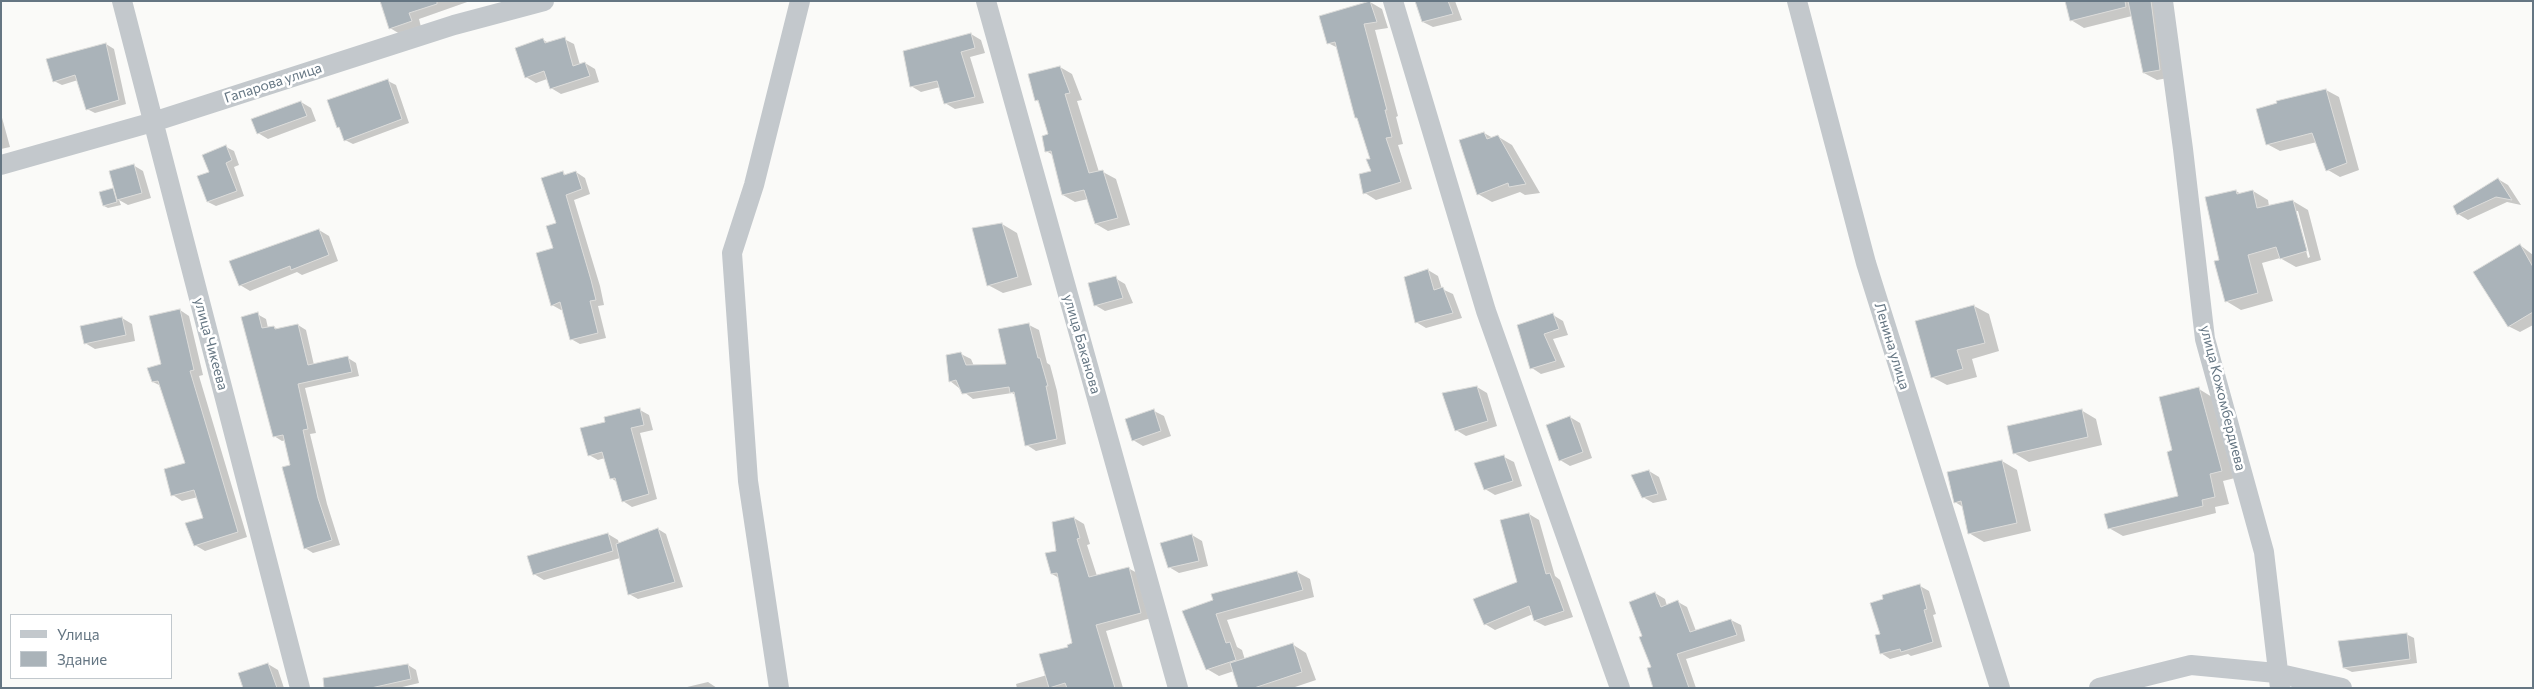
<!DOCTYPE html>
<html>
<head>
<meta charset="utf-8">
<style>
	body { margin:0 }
	#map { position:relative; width:2534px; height:689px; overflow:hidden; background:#fafaf8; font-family:Commissioner,sans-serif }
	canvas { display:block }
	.frame { position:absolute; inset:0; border:2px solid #657683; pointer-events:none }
	.legend { position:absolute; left:10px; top:614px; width:162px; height:65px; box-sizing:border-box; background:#fff; border:1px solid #c1c8cd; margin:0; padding:6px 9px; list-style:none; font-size:15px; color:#657683 }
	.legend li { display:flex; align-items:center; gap:10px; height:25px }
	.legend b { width:25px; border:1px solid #c1c8cd }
</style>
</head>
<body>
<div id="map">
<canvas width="2534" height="689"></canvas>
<div class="frame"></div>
<ul class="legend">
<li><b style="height:6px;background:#c3c8cc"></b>Улица</li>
<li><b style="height:14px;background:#aab3b9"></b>Здание</li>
</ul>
</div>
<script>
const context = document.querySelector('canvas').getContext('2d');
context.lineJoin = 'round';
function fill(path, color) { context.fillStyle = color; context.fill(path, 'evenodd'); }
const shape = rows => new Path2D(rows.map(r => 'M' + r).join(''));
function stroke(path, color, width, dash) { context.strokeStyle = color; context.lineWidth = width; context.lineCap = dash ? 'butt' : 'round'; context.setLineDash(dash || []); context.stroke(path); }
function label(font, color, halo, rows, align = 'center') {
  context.font = font + ' Commissioner,sans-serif'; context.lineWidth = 5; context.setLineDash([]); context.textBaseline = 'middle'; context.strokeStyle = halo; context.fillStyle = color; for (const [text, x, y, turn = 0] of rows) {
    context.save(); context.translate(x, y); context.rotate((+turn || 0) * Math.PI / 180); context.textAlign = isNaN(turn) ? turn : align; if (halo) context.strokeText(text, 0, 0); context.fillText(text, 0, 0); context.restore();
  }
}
fill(shape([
	[389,1,470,1,419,19,421,27,400,34,390,28],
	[1416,1,1455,1,1462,20,1433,27,1423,22],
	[2066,1,2159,1,2173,77,2157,80,2144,73,2132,16,2084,28,2071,20],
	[1370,2,1382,9,1388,28,1375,30,1398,116,1396,117,1403,144,1398,145,1412,189,1376,200,1365,193,1372,172,1371,159,1338,48,1328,43],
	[971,34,981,40,985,53,970,57,984,103,955,109,945,103,940,87,921,92,911,86],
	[564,39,574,44,580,65,585,63,595,69,599,82,561,94,551,88,547,79,536,83,526,77,543,40,549,43],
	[106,44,114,49,126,104,95,113,87,109,78,80,62,85,54,81],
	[1060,67,1072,74,1082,100,1077,101,1099,172,1103,172,1116,179,1130,225,1108,231,1096,224,1088,199,1075,202,1063,195,1053,155,1046,151,1050,134,1040,103,1036,100],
	[388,81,396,85,409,123,353,144,345,140,341,129,338,127],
	[2326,90,2339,97,2359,170,2340,177,2328,170,2317,142,2280,151,2267,144,2278,102],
	[301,102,311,108,316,121,268,139,258,133],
	[1,114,10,147,1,149],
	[1484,133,1493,138,1497,136,1512,145,1540,193,1525,195,1520,192,1492,202,1478,194],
	[226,147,234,151,239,165,234,167,244,196,216,206,208,202,211,173],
	[133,165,143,171,151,198,128,205,119,200,121,205,108,208,104,206,112,189,116,192],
	[576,172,585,178,590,194,574,200,600,286,604,305,598,306,606,338,580,344,571,339,564,309,561,310,552,305,554,249,563,173,567,175],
	[2498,179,2508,185,2521,205,2507,202,2468,220,2458,214],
	[2236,191,2241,194,2253,191,2268,200,2269,206,2293,201,2308,210,2321,260,2296,267,2280,258,2262,263,2273,301,2241,310,2226,301,2221,261],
	[2295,211,2298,211,2310,257,2308,258],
	[1002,224,1017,233,1032,285,1003,293,988,285],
	[319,230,329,236,338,261,302,275,297,272,250,291,240,285],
	[2520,245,2533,255,2533,325,2520,332,2508,326],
	[1428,270,1438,276,1442,289,1453,294,1462,318,1426,328,1416,322],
	[1115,278,1125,284,1133,303,1105,311,1095,305],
	[1974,306,1989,314,1999,351,1972,359,1977,377,1947,385,1932,377],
	[180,310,189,316,203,375,199,376,247,537,205,551,195,545,205,518,198,497,182,501,173,495,186,464,161,386,153,382,162,365],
	[257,314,266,319,268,328,274,327,278,329,298,325,306,330,314,365,348,358,356,363,359,376,305,388,316,433,310,434,327,504,340,545,313,553,305,548,286,440,282,441,274,436],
	[1553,315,1563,321,1568,335,1553,339,1565,367,1541,374,1532,368,1519,326],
	[122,318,132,324,135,341,95,349,85,343],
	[1029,325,1039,330,1047,363,1050,365,1057,391,1066,444,1036,451,1027,445,1015,395,1012,393,973,399,950,381,961,354,971,359,974,366,1008,366],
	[1477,387,1487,393,1497,426,1466,436,1456,430],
	[2199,389,2212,397,2235,478,2223,481,2229,504,2215,507,2216,513,2123,536,2109,528,2179,497,2173,451],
	[640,410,649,415,653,430,640,433,657,499,632,507,623,501,617,482,611,478,605,458,598,460,589,455,606,423],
	[2081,410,2096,419,2102,445,2029,462,2014,453],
	[1154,411,1164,416,1171,436,1143,446,1133,440],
	[1570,417,1580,423,1592,458,1570,466,1560,460],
	[1504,457,1514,462,1522,486,1495,495,1485,489],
	[2002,461,2017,470,2031,531,1984,542,1969,533,1963,507,1955,502],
	[1649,471,1659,477,1667,500,1653,503,1643,497],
	[1529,514,1539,520,1555,576,1560,580,1573,617,1545,626,1535,621,1533,614,1495,630,1485,624,1518,582],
	[1074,518,1084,524,1090,544,1087,545,1097,576,1128,568,1139,574,1151,618,1106,631,1123,688,1017,688,1016,684,1047,675,1074,644,1059,578,1052,574,1058,552],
	[658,529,666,534,683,587,638,599,629,594,620,558,544,580,534,574,608,534,618,540,619,544],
	[1192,535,1202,541,1208,566,1179,573,1169,567],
	[1297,572,1310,579,1314,597,1227,620,1237,647,1242,650,1245,660,1292,644,1306,653,1316,680,1292,688,1240,688,1234,671,1219,676,1207,669,1183,612],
	[1920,586,1929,591,1936,614,1933,615,1942,647,1911,656,1908,654,1890,659,1881,653,1881,635],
	[1655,593,1665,599,1667,606,1678,602,1687,607,1696,631,1731,620,1741,625,1745,641,1686,659,1696,688,1655,688,1652,667,1643,637],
	[2406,634,2414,638,2417,663,2352,672,2344,668],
	[268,664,278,670,284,688,244,688],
	[408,665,416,670,419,683,398,688,346,688],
	[708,682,717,688,683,688]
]), '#0003');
const building = shape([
	[380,1,437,1,437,4,409,13,412,21,389,29,380,1],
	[1370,1,1377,22,1364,24,1387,110,1385,110,1392,137,1386,138,1401,182,1363,194,1359,174,1371,171,1366,159,1370,159,1357,118,1355,118,1335,42,1327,44,1319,16,1370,1],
	[1415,1,1448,1,1453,14,1422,22,1415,1],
	[2065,1,2125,1,2126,7,2070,21,2065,1],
	[2128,1,2151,1,2160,70,2143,73,2128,1],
	[971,33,975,48,961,52,975,97,944,104,937,81,910,87,903,51,971,33],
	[565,37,573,66,585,62,590,76,550,89,544,71,525,78,515,48,543,38,545,43,565,37],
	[106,43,119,100,86,110,75,75,53,82,46,59,106,43],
	[1060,66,1070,93,1065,94,1089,173,1103,170,1118,218,1095,224,1084,190,1062,195,1051,151,1045,152,1042,136,1048,134,1038,100,1035,101,1028,74,1060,66],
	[388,79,402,119,344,141,339,127,337,128,327,100,388,79],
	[2326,89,2347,163,2326,171,2312,133,2266,145,2256,109,2277,103,2276,101,2326,89],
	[301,101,307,116,257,134,251,119,301,101],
	[1484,132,1487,139,1498,135,1526,184,1509,187,1508,183,1477,195,1459,140,1484,132],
	[226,145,232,160,226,163,237,191,207,202,197,176,209,172,202,155,226,145],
	[134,164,142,193,117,200,109,171,134,164],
	[563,171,564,175,576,171,582,189,566,195,591,280,596,300,590,301,598,333,570,340,560,302,551,306,536,253,553,248,546,226,556,223,541,178,563,171],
	[2498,178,2512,200,2496,197,2457,215,2453,206,2498,178],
	[113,188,117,202,103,206,99,192,113,188],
	[2236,190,2237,194,2253,190,2257,208,2293,200,2307,251,2280,259,2276,247,2248,255,2258,293,2225,302,2214,261,2219,260,2205,197,2236,190],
	[1002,223,1018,277,987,286,972,228,1002,223],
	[319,229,329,255,291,270,290,266,239,286,229,261,319,229],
	[2520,244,2533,267,2533,312,2508,327,2473,272,2520,244],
	[1428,269,1434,290,1443,287,1453,313,1415,323,1404,277,1428,269],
	[1116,276,1123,298,1094,306,1088,283,1116,276],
	[1974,305,1985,343,1957,350,1963,369,1931,378,1915,321,1974,305],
	[180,309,194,370,190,371,238,532,194,546,185,523,203,518,194,490,171,496,164,469,185,463,158,381,152,382,147,368,161,364,149,316,180,309],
	[258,312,262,328,274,326,275,329,298,324,308,365,348,356,352,372,298,384,308,429,303,430,318,498,332,540,304,549,282,467,290,465,283,435,273,437,241,317,258,312],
	[1553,313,1559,329,1544,334,1556,361,1530,369,1517,325,1553,313],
	[122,317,126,335,84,344,80,326,122,317],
	[1029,323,1038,358,1040,358,1048,386,1046,386,1057,439,1025,446,1014,392,1010,393,1009,387,962,394,956,380,949,382,946,355,961,352,966,365,1006,364,998,329,1029,323],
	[1477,386,1488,421,1455,431,1442,393,1477,386],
	[2199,387,2222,471,2210,474,2215,497,2202,500,2203,506,2108,529,2104,514,2178,496,2167,452,2172,450,2159,397,2199,387],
	[640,408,644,425,631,428,649,494,622,502,615,478,610,479,602,452,588,456,580,428,605,422,604,417,640,408],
	[1154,409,1161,431,1132,441,1125,419,1154,409],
	[2082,409,2088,437,2013,454,2007,426,2082,409],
	[1570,416,1583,452,1559,461,1546,425,1570,416],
	[1504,455,1513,481,1484,490,1474,463,1504,455],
	[2002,460,2017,523,1968,534,1961,501,1954,503,1947,472,2002,460],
	[1649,470,1658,494,1642,498,1631,475,1649,470],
	[1529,513,1546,574,1550,573,1564,611,1534,621,1529,606,1484,625,1473,599,1517,582,1500,520,1529,513],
	[1074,517,1080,538,1077,539,1089,577,1129,567,1141,613,1096,625,1115,688,1067,688,1065,683,1049,688,1039,654,1068,647,1067,645,1072,643,1057,573,1051,574,1045,553,1056,551,1052,522,1074,517],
	[658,528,675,582,628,595,616,544,658,528],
	[608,533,613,551,533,575,527,556,608,533],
	[1192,534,1199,561,1168,568,1160,543,1192,534],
	[1297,571,1303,590,1216,614,1226,643,1230,642,1236,660,1206,670,1182,611,1213,600,1211,594,1297,571],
	[1920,584,1927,609,1924,610,1933,642,1901,652,1900,649,1880,654,1875,635,1880,634,1870,603,1883,599,1882,595,1920,584],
	[1655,592,1661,607,1678,600,1690,632,1731,619,1737,635,1677,654,1689,688,1653,688,1647,668,1651,667,1639,637,1642,636,1629,602,1655,592],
	[2407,633,2410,659,2343,668,2338,641,2407,633],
	[1293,643,1302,672,1254,688,1238,688,1230,663,1293,643],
	[268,663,277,688,243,688,238,673,268,663],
	[408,664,411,679,371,688,324,688,323,678,408,664]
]);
fill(building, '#aab3b9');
stroke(building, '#dcdcda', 1);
stroke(shape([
	[122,1,300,688],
	[986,1,1178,688],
	[1393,1,1486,311,1620,688],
	[1797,1,1866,263,2000,688],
	[2163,1,2183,149,2205,339,2264,552,2280,688],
	[1,165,153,122,454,25,544,1],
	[779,688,748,481,732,253,754,185,800,1],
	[2099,688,2191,665,2276,673,2342,688]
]), '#c3c8cc', 20);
label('14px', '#657683', '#fff', [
	["Гапарова улица",273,83,-18],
	["улица Чикеева",211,344,75],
	["улица Баканова",1082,344,74],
	["Ленина улица",1892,346,73],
	["улица Кожомбердиева",2223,398,76]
]);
</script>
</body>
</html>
